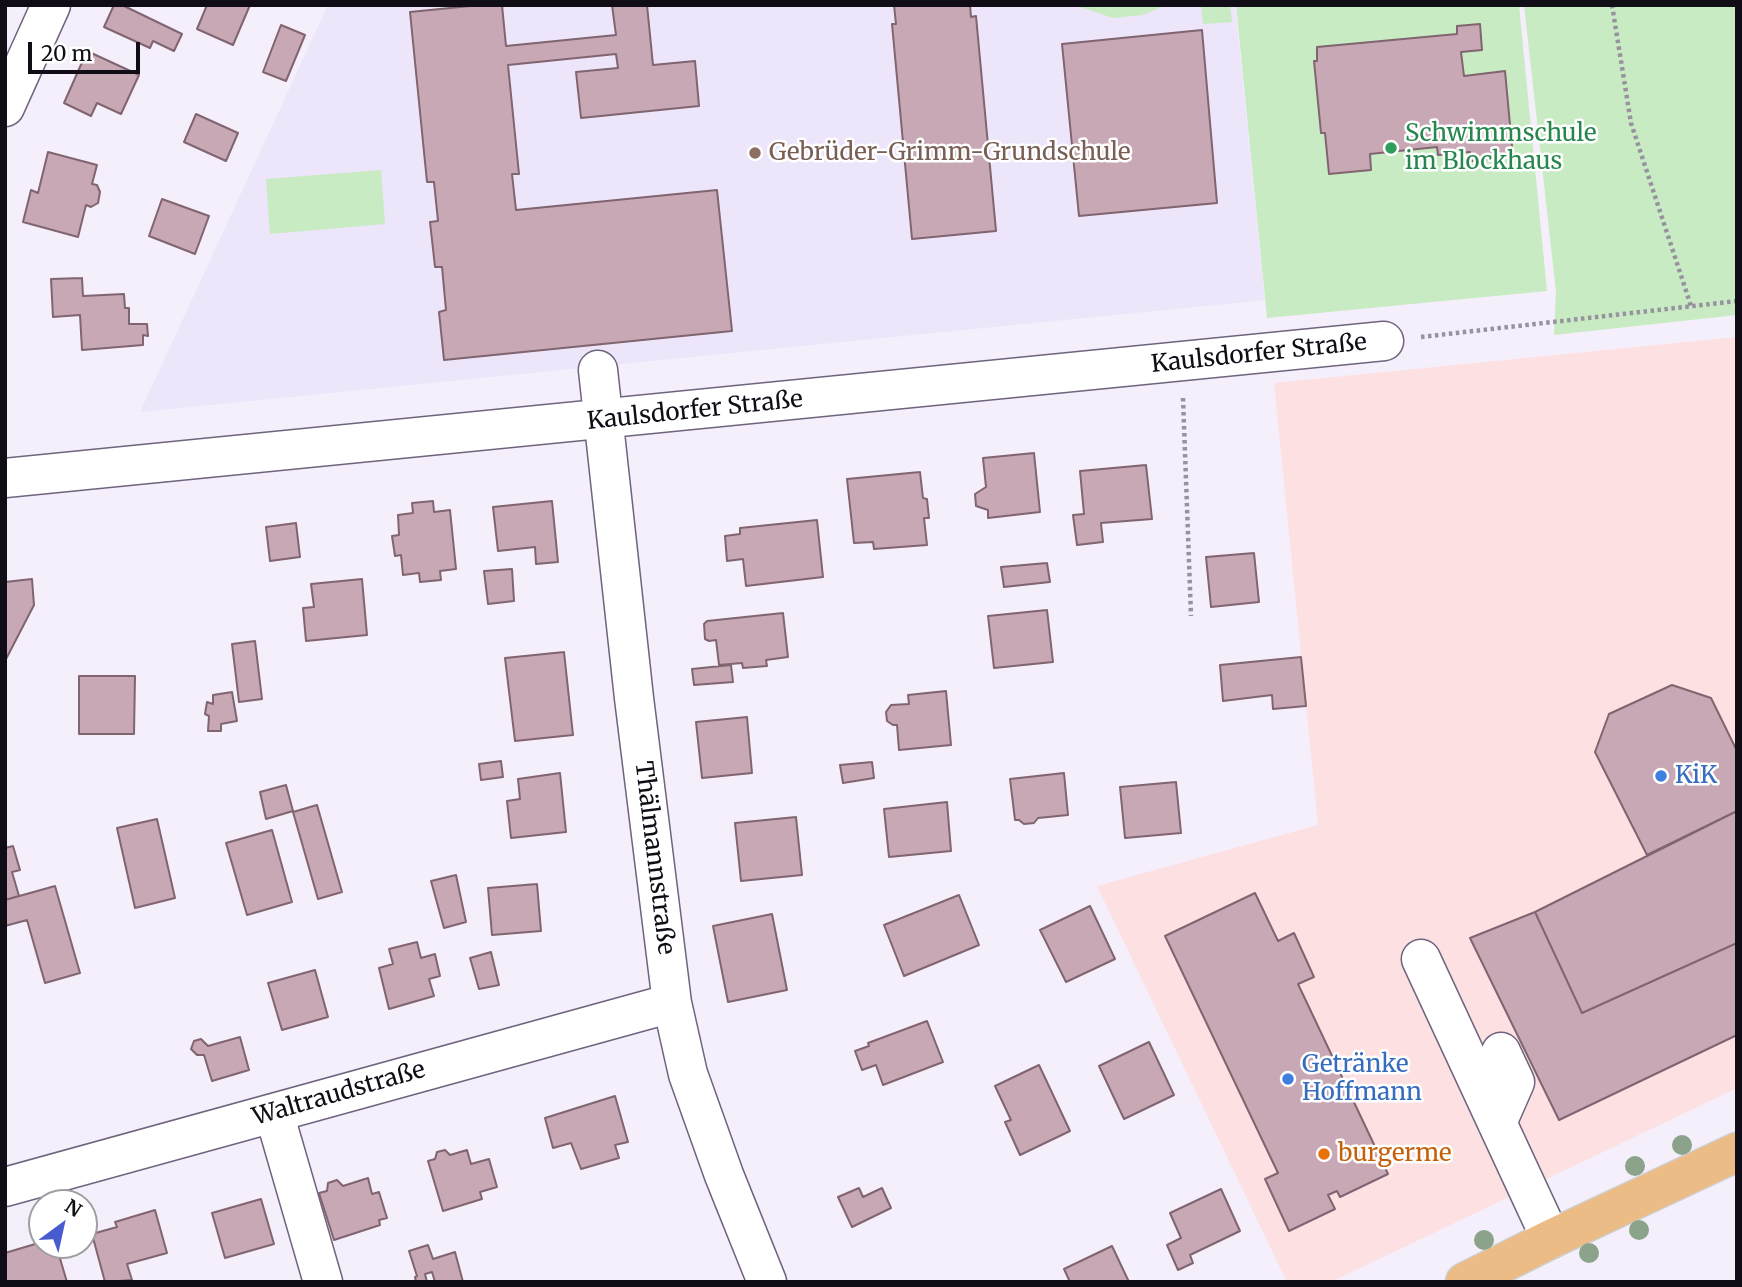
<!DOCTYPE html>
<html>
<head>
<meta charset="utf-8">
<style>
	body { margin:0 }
	#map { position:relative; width:1742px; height:1287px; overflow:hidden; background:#f4effb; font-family:Merriweather,serif }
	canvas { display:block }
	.frame { position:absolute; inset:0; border:7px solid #110d17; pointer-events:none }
	.north { position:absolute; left:28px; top:1189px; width:70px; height:70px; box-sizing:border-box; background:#fff; border:2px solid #a09ea2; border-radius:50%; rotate:33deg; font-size:19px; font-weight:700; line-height:28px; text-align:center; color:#110d17 }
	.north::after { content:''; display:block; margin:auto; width:24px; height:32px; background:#485bcf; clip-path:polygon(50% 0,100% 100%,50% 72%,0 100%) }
	.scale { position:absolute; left:28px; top:42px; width:112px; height:32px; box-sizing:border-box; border:4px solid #110d17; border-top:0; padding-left:9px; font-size:21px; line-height:24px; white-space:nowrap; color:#110d17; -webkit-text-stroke:5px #fff; paint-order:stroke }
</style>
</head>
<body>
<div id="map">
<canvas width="1742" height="1287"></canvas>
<div class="frame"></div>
<div class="north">N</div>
<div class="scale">20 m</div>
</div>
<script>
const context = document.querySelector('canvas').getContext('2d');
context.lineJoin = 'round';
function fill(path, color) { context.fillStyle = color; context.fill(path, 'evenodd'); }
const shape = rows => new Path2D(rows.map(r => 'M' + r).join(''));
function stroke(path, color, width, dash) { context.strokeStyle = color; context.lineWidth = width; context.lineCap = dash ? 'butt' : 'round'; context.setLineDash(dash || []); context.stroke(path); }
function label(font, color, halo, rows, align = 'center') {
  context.font = font + ' Merriweather,serif'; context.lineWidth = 5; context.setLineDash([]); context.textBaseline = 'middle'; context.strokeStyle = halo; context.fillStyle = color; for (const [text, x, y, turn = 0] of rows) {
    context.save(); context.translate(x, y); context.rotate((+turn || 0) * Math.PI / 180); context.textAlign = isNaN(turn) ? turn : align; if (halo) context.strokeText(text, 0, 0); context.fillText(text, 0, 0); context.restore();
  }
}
fill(shape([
	[1737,337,1737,1088,1331,1282,1287,1282,1097,886,1318,825,1274,383]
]), '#fce0e2');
fill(shape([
	[328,5,1235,5,1265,300,140,412]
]), '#ede5fa');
fill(shape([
	[1074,5,1167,5,1143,15,1113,18],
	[1201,5,1230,5,1232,22,1203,24],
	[1236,5,1519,5,1547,291,1267,318],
	[1524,5,1737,5,1737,315,1554,335,1556,292],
	[381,170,385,224,270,234,266,179]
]), '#c9ebc3');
const building = shape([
	[114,5,122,5,182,34,174,51,153,41,150,48,104,27,114,5],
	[207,5,250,5,233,45,197,29,207,5],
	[480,5,502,5,506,46,616,35,612,5,647,5,653,65,695,61,699,106,581,118,576,72,618,68,616,54,508,65,519,174,512,174,516,210,717,190,732,331,444,360,439,312,446,310,442,267,435,267,430,222,438,221,434,182,427,182,410,12,480,5],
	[894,5,970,5,971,17,976,16,996,231,912,239,892,24,896,24,894,5],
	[1480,24,1482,50,1461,52,1464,76,1505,71,1513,157,1471,161,1470,152,1438,155,1437,147,1370,154,1371,170,1329,174,1325,133,1321,133,1314,61,1317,61,1317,47,1457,34,1457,26,1480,24],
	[281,25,305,35,286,81,263,72,281,25],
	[1202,30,1217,203,1079,216,1062,44,1202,30],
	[87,51,139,75,121,114,97,103,91,116,64,103,87,51],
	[196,114,238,133,226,161,184,142,196,114],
	[48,152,97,165,92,184,97,185,100,192,98,203,91,207,86,205,78,237,23,222,31,190,38,193,48,152],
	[162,199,209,216,195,254,149,236,162,199],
	[82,278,83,296,124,294,125,308,129,308,129,324,147,324,148,336,143,335,143,345,82,350,80,315,53,317,51,279,82,278],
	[1034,453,1040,512,988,518,988,510,976,506,975,494,986,487,983,458,1034,453],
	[1146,465,1152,519,1101,523,1103,542,1077,545,1073,515,1084,514,1080,471,1146,465],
	[920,472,923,498,927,499,929,518,924,518,927,545,874,549,873,542,854,543,847,479,920,472],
	[433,501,434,512,450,510,456,569,440,571,441,580,420,582,419,573,403,575,401,555,395,556,392,536,399,535,398,515,413,513,412,503,433,501],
	[552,501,558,562,536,564,535,547,498,551,493,507,552,501],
	[817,520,823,577,746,586,743,559,727,561,725,536,740,534,740,528,817,520],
	[296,523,300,557,270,561,266,527,296,523],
	[1254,553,1259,602,1211,607,1206,557,1254,553],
	[1047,563,1050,582,1004,587,1001,567,1047,563],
	[512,569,514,601,488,604,484,571,512,569],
	[32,579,34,605,5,661,5,582,32,579],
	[362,579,367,635,306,641,303,608,314,607,311,584,362,579],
	[1047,610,1053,662,994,668,988,616,1047,610],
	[783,613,788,657,766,660,767,666,743,668,742,663,719,665,716,640,709,641,705,639,704,624,707,621,783,613],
	[255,641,262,699,239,702,232,644,255,641],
	[564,652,573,735,515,741,505,658,564,652],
	[1301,657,1306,706,1273,709,1272,695,1223,701,1220,665,1301,657],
	[731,665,733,682,694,685,692,669,731,665],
	[79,676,135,676,134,734,79,734,79,676],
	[1672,685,1711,698,1737,751,1737,811,1647,855,1595,752,1609,714,1672,685],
	[946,691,951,745,899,750,897,725,893,725,887,721,886,712,891,705,909,704,908,695,946,691],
	[232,692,237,721,221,724,221,731,208,731,209,716,205,714,207,702,213,704,213,695,232,692],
	[747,717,752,773,702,778,696,722,747,717],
	[501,761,503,777,481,780,479,764,501,761],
	[872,762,874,778,843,783,840,765,872,762],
	[560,773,566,832,511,838,507,801,520,799,518,779,560,773],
	[1064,773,1068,815,1038,818,1034,823,1024,824,1019,820,1015,820,1010,779,1064,773],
	[1176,782,1181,833,1125,838,1120,787,1176,782],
	[286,785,293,811,266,819,260,792,286,785],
	[947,802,951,851,889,857,884,809,947,802],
	[317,805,342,892,318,899,293,812,317,805],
	[1737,811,1737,943,1582,1013,1535,912,1737,811],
	[796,817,802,875,741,881,735,823,796,817],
	[157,819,175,898,135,908,117,828,157,819],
	[272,830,292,902,247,915,226,843,272,830],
	[13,846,20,870,12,872,19,896,5,900,5,848,13,846],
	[456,875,466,922,444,928,431,881,456,875],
	[537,884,541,931,492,935,488,888,537,884],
	[55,886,80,973,45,983,27,920,5,926,5,900,55,886],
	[1255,893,1278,941,1294,933,1314,977,1298,984,1388,1174,1340,1197,1337,1191,1328,1195,1335,1209,1289,1231,1265,1179,1278,1173,1165,936,1255,893],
	[959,895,979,945,904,976,884,925,959,895],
	[1090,906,1115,959,1066,982,1040,930,1090,906],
	[1535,912,1582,1013,1737,943,1737,1035,1559,1120,1470,938,1535,912],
	[772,914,787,990,728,1002,713,926,772,914],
	[417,942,421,958,435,954,440,976,429,979,434,996,389,1009,379,968,393,964,389,949,417,942],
	[491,952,499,985,479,989,470,958,491,952],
	[315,970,328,1017,282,1030,268,983,315,970],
	[927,1021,943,1062,883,1085,876,1065,862,1070,855,1051,869,1046,868,1043,927,1021],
	[240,1037,249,1070,212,1081,204,1055,197,1055,191,1049,194,1041,201,1039,208,1046,240,1037],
	[1149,1042,1174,1095,1124,1119,1099,1066,1149,1042],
	[1039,1065,1070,1131,1020,1155,1005,1122,1011,1120,995,1086,1039,1065],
	[615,1096,628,1142,615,1145,619,1158,581,1169,571,1143,553,1148,545,1118,615,1096],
	[445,1150,450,1155,467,1150,471,1164,489,1159,497,1187,480,1192,482,1199,443,1211,428,1161,435,1159,437,1152,445,1150],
	[368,1178,372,1194,379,1192,387,1218,379,1220,380,1225,334,1240,319,1193,327,1191,328,1183,337,1180,343,1186,368,1178],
	[859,1188,863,1197,882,1188,891,1208,852,1227,838,1197,859,1188],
	[1221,1189,1240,1231,1190,1255,1193,1263,1178,1270,1167,1245,1181,1238,1170,1213,1221,1189],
	[261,1199,274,1244,225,1258,212,1213,261,1199],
	[155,1210,167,1253,127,1264,132,1280,105,1282,92,1234,117,1227,115,1222,155,1210],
	[42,1242,42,1245,56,1245,67,1282,5,1282,5,1253,42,1242],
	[428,1245,433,1259,455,1252,463,1282,435,1282,432,1272,425,1274,427,1282,416,1282,415,1277,417,1276,409,1251,428,1245],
	[1112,1246,1129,1282,1070,1282,1064,1269,1112,1246]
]);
fill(building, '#c7a8b4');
stroke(building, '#806470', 2);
const minor = shape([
	[5,107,51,5],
	[598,370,634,698,672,1003,688,1074,724,1175,767,1282],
	[5,478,1384,341],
	[1421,959,1551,1239],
	[274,1113,323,1282],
	[1497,1123,1515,1082,1501,1052],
	[5,1187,672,1003]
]);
const major = shape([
	[1465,1282,1551,1239,1737,1152]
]);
stroke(minor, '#6e647d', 41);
stroke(major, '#cfcfd1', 41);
stroke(shape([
	[1612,5,1631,123,1691,306],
	[1421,337,1737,301],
	[1183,398,1191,616]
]), '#97939e', 4.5, [3.5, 3.5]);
stroke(minor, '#fff', 38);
stroke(major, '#ecbc87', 38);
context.fillStyle = '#8ba38a';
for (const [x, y] of [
	[1682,1145],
	[1635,1166],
	[1639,1230],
	[1484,1240],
	[1589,1253]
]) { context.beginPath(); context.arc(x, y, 10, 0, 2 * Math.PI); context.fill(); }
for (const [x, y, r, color] of [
	[1391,148,7,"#2e9e5b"],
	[755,153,7,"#8d6e63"],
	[1661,776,7,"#3f7fe0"],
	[1288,1079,7,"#3f7fe0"],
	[1324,1154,7,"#e8710a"]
]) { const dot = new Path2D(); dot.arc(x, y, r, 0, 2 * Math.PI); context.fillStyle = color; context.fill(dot); stroke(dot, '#fff', 2.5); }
label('24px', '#27864d', '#fff', [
	["Schwimmschule",1405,134],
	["im Blockhaus",1405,162]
], 'left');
label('24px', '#785e54', '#fff', [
	["Gebrüder-Grimm-Grundschule",769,153]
], 'left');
label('24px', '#110d17', '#fff', [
	["Kaulsdorfer Straße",1259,354,-6],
	["Kaulsdorfer Straße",695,411,-6],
	["Thälmannstraße",654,858,83],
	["Waltraudstraße",339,1094,-16]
]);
label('24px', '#366cbe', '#fff', [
	["KiK",1675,776],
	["Getränke",1302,1065],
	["Hoffmann",1302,1093]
], 'left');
label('24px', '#c56008', '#fff', [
	["burgerme",1338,1154]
], 'left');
</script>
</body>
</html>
